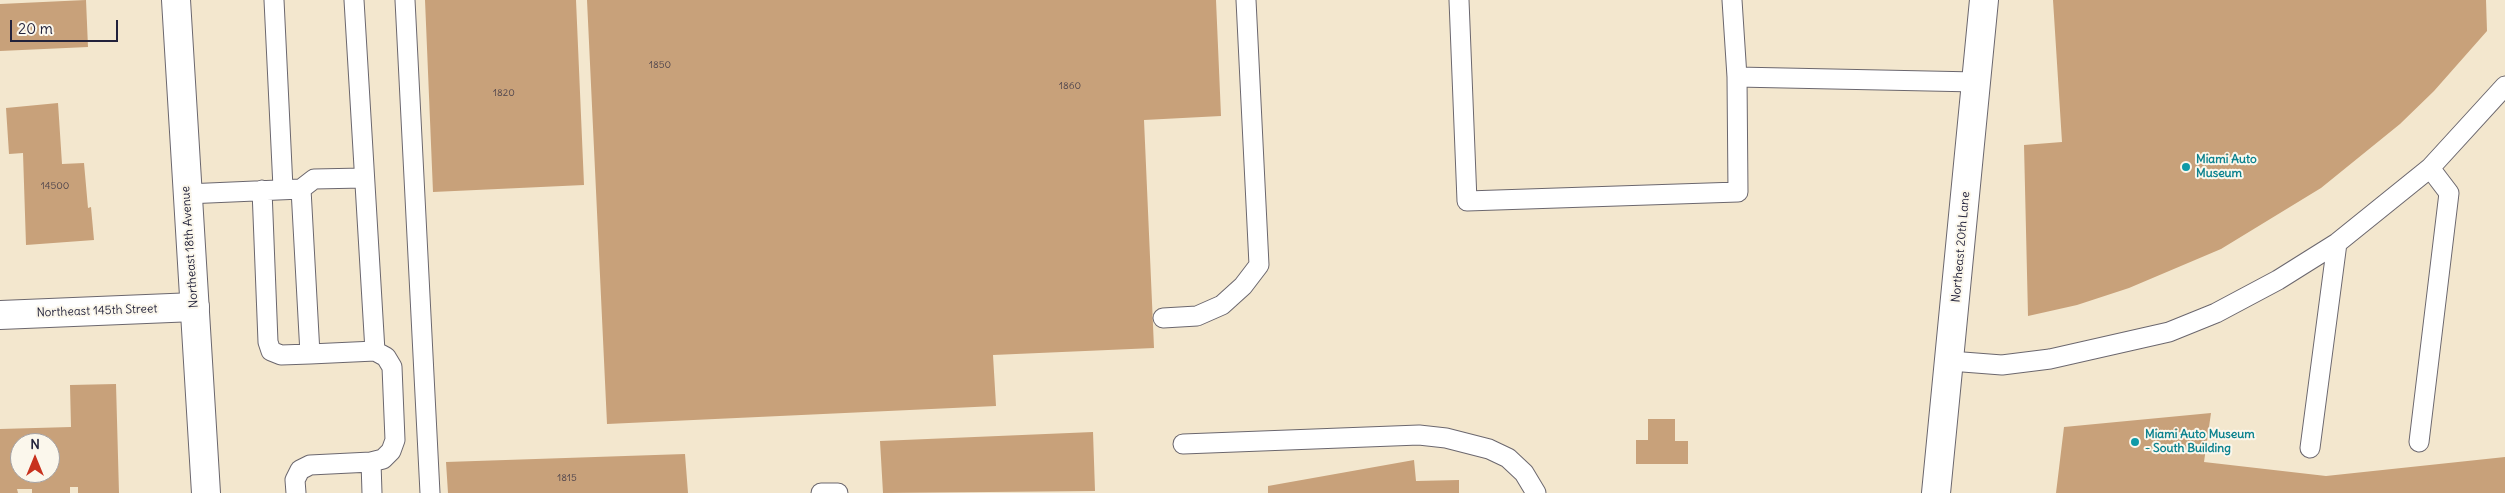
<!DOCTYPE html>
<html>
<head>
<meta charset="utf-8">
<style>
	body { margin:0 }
	#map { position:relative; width:2505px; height:493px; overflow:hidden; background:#f3e7ce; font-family:Delius,sans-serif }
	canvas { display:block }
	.north { position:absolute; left:10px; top:433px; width:50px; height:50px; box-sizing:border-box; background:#fbf7ec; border:1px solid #a4a2a5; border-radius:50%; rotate:0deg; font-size:14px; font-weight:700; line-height:20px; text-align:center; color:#22223b }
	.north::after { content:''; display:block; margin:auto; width:18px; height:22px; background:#c8321e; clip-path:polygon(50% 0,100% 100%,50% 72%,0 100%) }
	.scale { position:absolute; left:10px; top:20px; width:108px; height:22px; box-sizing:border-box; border:2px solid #22223b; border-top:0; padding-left:6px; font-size:15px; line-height:18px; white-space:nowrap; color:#22223b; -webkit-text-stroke:4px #fbf7ec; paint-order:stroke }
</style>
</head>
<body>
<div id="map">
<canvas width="2505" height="493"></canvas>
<div class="north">N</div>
<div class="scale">20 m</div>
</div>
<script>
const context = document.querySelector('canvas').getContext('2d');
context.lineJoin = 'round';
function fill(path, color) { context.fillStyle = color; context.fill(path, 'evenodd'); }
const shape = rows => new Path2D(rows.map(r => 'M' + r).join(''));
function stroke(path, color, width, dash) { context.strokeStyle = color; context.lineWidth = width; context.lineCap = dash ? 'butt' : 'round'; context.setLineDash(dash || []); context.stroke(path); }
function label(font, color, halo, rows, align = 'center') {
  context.font = font + ' Delius,sans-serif'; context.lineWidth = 4; context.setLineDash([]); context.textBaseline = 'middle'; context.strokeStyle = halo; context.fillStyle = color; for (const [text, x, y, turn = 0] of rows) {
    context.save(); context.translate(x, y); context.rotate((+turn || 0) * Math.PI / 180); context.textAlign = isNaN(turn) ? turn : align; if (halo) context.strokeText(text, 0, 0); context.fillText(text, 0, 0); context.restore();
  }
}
fill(shape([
	[86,0,88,47,0,51,0,4],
	[425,0,576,0,584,185,433,192],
	[587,0,1216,0,1221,116,1144,120,1154,348,993,355,996,406,607,424],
	[2053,0,2486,0,2487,31,2434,91,2400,124,2321,188,2221,249,2129,288,2077,305,2028,316,2024,145,2062,142],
	[58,103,62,164,84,163,88,208,91,207,94,240,26,245,23,153,9,154,6,108],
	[116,384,119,493,78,493,78,487,70,487,70,493,32,493,32,489,17,489,18,493,0,493,0,429,71,427,70,385],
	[20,443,50,443,50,473,20,473],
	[2211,413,2204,462,2326,476,2505,457,2505,493,2056,493,2064,427],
	[1648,419,1675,419,1675,441,1688,441,1688,464,1636,464,1636,440,1648,440],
	[1093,432,1095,491,883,493,880,441],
	[685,454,688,493,448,493,446,462],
	[1414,460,1416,481,1459,480,1459,493,1268,493,1268,486]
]), '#c8a17a');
const lane = shape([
	[274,0,283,188],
	[405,0,430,493],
	[1459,0,1467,201,1738,192,1737,77,1732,0],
	[1737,77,1976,82],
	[301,189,314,179,363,178],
	[262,190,268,342,271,351,281,355,310,354],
	[186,194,301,189,310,354,375,351,354,0],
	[1163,318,1197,316,1222,305,1243,286,1259,265,1246,0],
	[1950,361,2002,365,2050,359,2169,332,2216,313,2278,280,2337,243,2430,168,2505,86],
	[2419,442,2449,193,2430,168],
	[1183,444,1419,435,1446,438,1489,449,1508,458,1524,473,1536,493],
	[2310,448,2337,243],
	[371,462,372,493],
	[296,493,295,480,300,470,310,465,371,462,383,459,391,451,395,440,392,367,386,357,375,351],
	[821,493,838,493]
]);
const street = shape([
	[0,315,195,307],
	[1936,493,1984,0]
]);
const secondary = shape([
	[176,0,206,493]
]);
stroke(lane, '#6b676e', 21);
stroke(street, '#6b676e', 30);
stroke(secondary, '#6b676e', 30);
stroke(lane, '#fff', 19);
stroke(street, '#fff', 28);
stroke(secondary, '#fff', 28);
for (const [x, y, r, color] of [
	[2186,167,5,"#0f9aa8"],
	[2135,442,5,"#0f9aa8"]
]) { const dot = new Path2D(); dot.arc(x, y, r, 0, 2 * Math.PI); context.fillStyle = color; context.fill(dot); stroke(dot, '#fbf7ec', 2); }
label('10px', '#4c424b', null, [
	["1850",660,65],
	["1860",1070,86],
	["1820",504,93],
	["14500",55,186],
	["1815",567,478]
]);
label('bold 12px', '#0d838f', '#fbf7ec', [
	["Miami Auto",2196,160],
	["Museum",2196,174],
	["Miami Auto Museum",2145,435],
	["- South Building",2145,449]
], 'left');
label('12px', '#22223b', '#fbf7ec', [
	["Northeast 18th Avenue",190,247,-94],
	["Northeast 20th Lane",1961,247,-85],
	["Northeast 145th Street",97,311,-2]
]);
</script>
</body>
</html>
